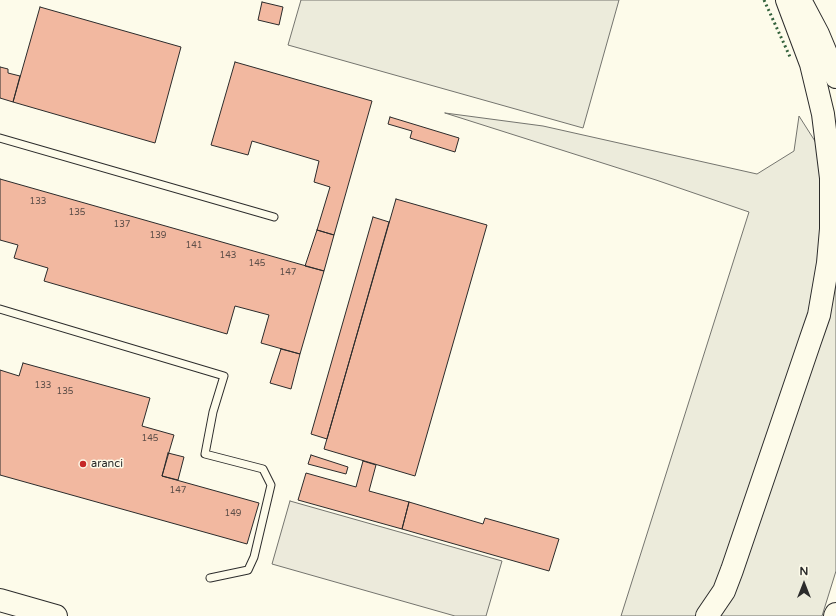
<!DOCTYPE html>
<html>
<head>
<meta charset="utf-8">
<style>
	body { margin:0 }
	#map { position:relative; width:836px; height:616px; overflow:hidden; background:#fdfbea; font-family:"Varela Round",sans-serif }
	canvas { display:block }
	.north { position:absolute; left:784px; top:564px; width:40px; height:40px; -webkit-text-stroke:3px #fdfbea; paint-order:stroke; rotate:0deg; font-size:11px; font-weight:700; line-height:16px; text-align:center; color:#2b2b2b }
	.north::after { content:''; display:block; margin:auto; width:14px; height:18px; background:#2b2b2b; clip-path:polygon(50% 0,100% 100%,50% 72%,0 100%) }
</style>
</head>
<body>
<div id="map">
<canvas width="836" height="616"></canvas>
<div class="north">N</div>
</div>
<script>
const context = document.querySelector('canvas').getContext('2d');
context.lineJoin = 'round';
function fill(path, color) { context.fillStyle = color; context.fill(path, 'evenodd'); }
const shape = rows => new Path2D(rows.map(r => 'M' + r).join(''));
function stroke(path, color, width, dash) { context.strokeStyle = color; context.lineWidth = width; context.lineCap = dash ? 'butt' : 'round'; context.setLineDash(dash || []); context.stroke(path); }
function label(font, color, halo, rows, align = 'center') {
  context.font = font + ' "Varela Round",sans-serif'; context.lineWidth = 3; context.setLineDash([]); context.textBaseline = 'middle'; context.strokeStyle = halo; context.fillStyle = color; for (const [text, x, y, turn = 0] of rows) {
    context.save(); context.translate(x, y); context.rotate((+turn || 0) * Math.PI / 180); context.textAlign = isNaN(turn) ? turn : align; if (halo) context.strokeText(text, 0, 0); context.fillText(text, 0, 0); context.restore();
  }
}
const green = shape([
	[301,0,619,0,583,128,288,45,301,0],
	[445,113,543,126,757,174,794,151,799,116,820,149,824,203,814,298,729,561,698,616,621,616,749,212,656,180,445,113],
	[836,251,836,571,822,616,717,616,836,251]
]);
fill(green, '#ecebdb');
stroke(green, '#74746e', 1);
const parking = shape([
	[290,501,502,561,486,616,455,616,272,564,290,501]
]);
fill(parking, '#eceadb');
stroke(parking, '#74746e', 1);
const building = shape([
	[262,2,283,7,279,25,258,20,262,2],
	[40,7,181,47,155,143,13,102,40,7],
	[235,62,372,101,334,235,317,230,330,187,314,182,319,161,252,141,248,155,211,145,235,62],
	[0,67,8,69,8,73,20,76,13,102,0,98,0,67],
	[390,117,459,138,455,152,410,138,412,131,388,124,390,117],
	[0,179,324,271,300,354,261,343,269,315,235,306,227,334,44,281,48,268,14,258,18,245,0,240,0,179],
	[396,199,487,225,415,476,324,449,396,199],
	[373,217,389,222,327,439,311,434,373,217],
	[317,230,334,235,324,271,305,266,317,230],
	[281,349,300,354,291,389,270,383,281,349],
	[23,363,150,398,142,426,174,435,162,476,259,503,247,544,0,475,0,370,19,376,23,363],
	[168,453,184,457,178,480,162,476,168,453],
	[311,455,348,467,346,474,308,464,311,455],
	[363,461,376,465,369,491,409,502,402,529,298,500,306,473,356,487,363,461],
	[409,502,483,524,485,518,559,539,549,571,402,529,409,502]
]);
fill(building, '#f2b8a0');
stroke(building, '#2b2b2b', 1);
const lane = shape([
	[0,138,274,217],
	[0,309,224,376,213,412,205,454,263,469,271,485,254,557,248,570,210,578]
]);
const primary = shape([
	[800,0,818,34,833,70],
	[0,600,56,616],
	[707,616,724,591,732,570,810,341,819,315,828,263,831,229,831,178,823,114,811,64,787,0]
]);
const highway = shape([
	[833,70,836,77],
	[835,616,836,614]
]);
stroke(lane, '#2b2b2b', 9);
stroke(primary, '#2b2b2b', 24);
stroke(highway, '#2b2b2b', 24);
stroke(lane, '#fdfbea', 7);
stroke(primary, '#fdfbea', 22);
stroke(highway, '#fdfbea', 22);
stroke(shape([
	[764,0,791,59]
]), '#34623c', 3, [2, 3]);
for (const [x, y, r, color] of [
	[83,464,4,"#c62828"]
]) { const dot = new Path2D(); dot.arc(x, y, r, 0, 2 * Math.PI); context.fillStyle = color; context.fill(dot); stroke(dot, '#fdfbea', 1.5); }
label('9px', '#5d4e48', null, [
	["133",38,202],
	["135",77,213],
	["137",122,225],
	["139",158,236],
	["141",194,246],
	["143",228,256],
	["145",257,264],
	["147",288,273],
	["133",43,386],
	["135",65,392],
	["145",150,439],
	["147",178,491],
	["149",233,514]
]);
label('11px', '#2b2b2b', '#fdfbea', [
	["aranci",91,464]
], 'left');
</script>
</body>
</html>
